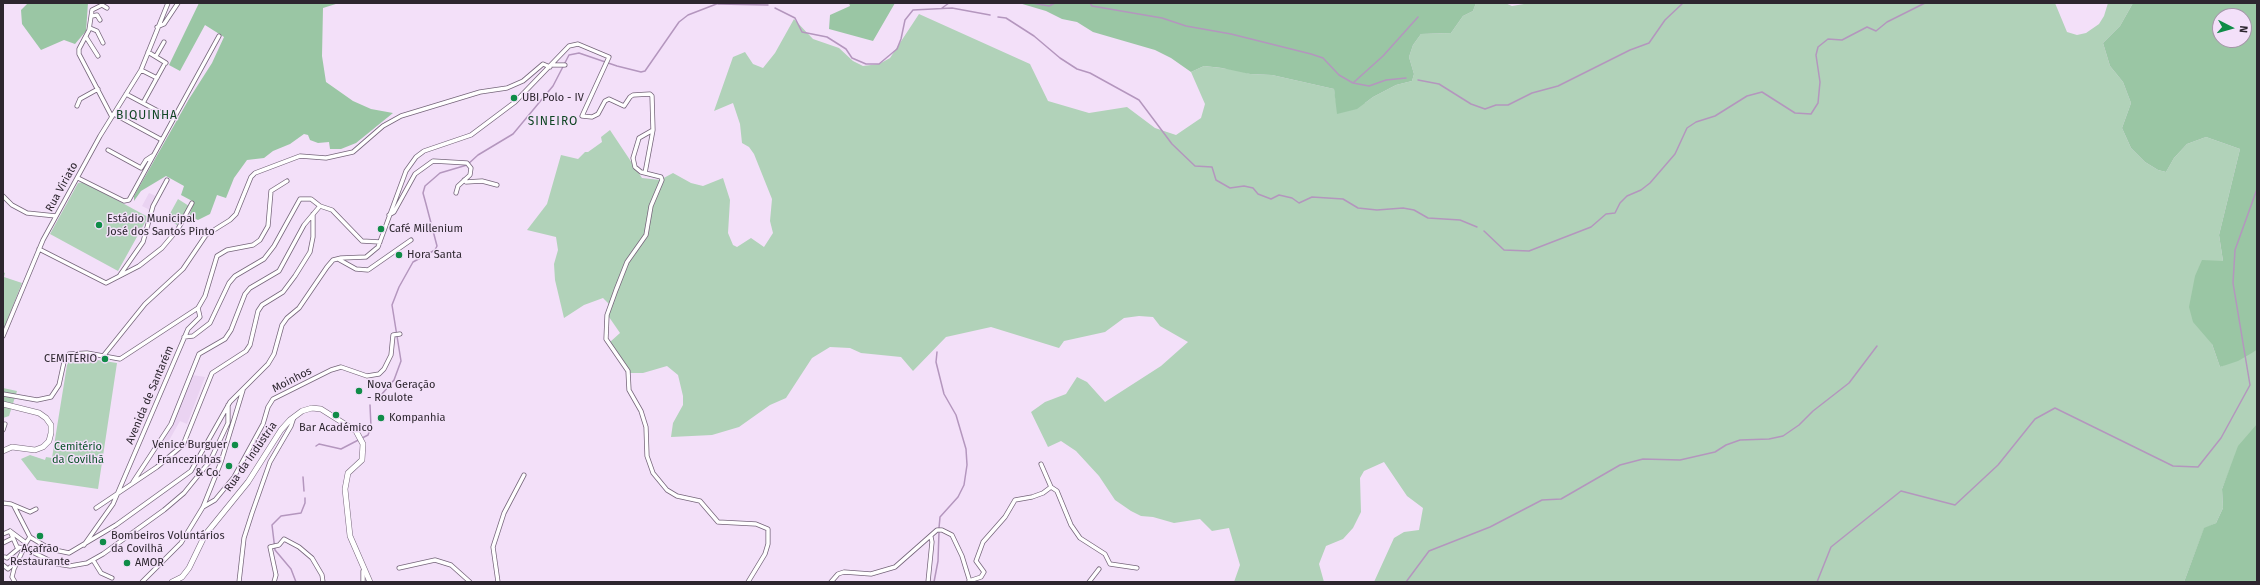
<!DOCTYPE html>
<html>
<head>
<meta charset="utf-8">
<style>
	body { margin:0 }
	#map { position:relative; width:2260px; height:585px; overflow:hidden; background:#f3e0f9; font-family:"Fira Sans",sans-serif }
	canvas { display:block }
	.frame { position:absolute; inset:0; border:4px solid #2d262f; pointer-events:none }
	.north { position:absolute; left:2212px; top:8px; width:40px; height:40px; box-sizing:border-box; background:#f3e0f9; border:1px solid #a496a8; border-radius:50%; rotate:96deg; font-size:11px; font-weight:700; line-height:16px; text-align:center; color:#2d262f }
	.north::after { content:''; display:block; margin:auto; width:14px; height:18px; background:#108c48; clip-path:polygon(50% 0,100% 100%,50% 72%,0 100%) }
</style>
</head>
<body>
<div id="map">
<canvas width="2260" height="585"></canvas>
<div class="frame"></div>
<div class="north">N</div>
</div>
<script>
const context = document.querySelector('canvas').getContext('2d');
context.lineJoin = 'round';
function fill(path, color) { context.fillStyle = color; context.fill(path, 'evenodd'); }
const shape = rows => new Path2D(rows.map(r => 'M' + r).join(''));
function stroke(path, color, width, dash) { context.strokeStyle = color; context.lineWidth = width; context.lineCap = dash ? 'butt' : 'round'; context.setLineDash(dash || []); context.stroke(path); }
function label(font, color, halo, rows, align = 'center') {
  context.font = font + ' "Fira Sans",sans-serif'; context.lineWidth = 3; context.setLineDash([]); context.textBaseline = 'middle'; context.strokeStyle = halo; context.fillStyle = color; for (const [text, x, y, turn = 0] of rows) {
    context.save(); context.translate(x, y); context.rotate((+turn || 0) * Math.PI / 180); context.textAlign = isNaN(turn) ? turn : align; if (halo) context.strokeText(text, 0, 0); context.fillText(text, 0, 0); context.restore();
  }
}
fill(shape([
	[149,193,156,196,150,210,142,206],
	[192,375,205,377,187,424,180,421,167,444,162,440,176,415]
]), '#ead3f2');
fill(shape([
	[1476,3,1505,3,1512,6,1530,3,2055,3,2067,32,2077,35,2086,33,2099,24,2104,16,2108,3,2133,3,2120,26,2103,43,2110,66,2123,82,2131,103,2122,128,2131,148,2145,162,2158,170,2166,172,2174,158,2187,144,2206,137,2240,149,2219,235,2223,261,2212,344,2220,367,2257,350,2257,424,2230,469,2222,489,2223,508,2216,523,2204,529,2184,582,1374,582,1394,538,1404,532,1419,530,1423,508,1407,496,1384,462,1364,471,1360,478,1361,512,1353,528,1343,539,1326,546,1319,564,1324,582,1234,582,1240,565,1229,528,1212,531,1200,519,1174,523,1153,517,1141,516,1131,511,1115,500,1099,476,1076,451,1061,441,1048,447,1031,412,1045,402,1066,394,1077,377,1087,382,1105,402,1161,366,1188,342,1160,326,1153,317,1139,316,1124,318,1105,332,1064,341,1059,348,991,327,946,337,913,371,901,357,861,353,850,348,830,347,812,358,786,398,770,405,739,427,712,435,671,437,673,423,683,405,683,396,678,375,667,366,643,373,628,373,621,357,613,349,610,342,620,333,609,317,609,304,603,298,584,305,564,318,555,280,554,264,558,250,556,237,527,230,547,204,561,155,578,159,585,152,588,152,602,142,601,137,610,130,642,178,660,180,673,173,691,183,703,186,723,178,730,200,728,233,733,245,737,247,751,238,764,247,773,233,770,221,772,199,754,154,749,147,742,143,740,124,733,103,714,111,733,57,745,52,753,64,763,68,775,53,794,19,813,39,839,48,853,61,863,66,879,64,890,58,919,14,1030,64,1048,101,1089,113,1127,107,1155,128,1176,135,1201,118,1205,104,1191,72,1204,66,1238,70,1250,74,1272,75,1334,89,1336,101,1365,103,1373,97,1396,85,1412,81,1414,74,1409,57,1413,45,1421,34,1451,33,1463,16,1473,11],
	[84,182,148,217,118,271,50,234,78,183],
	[178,199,189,206,177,225,167,219],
	[3,272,5,273,4,277,22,283,3,331],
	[78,357,117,363,98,489,37,480,21,459,30,455,45,460,46,457,52,458,67,365,71,358],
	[3,388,17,391,9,416,3,418]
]), '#b1d2b9');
fill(shape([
	[28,3,88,3,86,31,75,44,64,40,41,50,22,24,21,10],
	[199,3,339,3,323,8,322,56,326,82,353,101,371,109,393,113,356,143,341,149,330,149,329,142,318,143,310,140,308,135,304,134,290,144,273,151,264,158,247,160,234,178,226,198,217,195,210,214,198,220,189,216,194,202,181,195,184,186,166,176,141,191,134,201,134,196,189,99,212,63,224,37,205,25,180,71,169,65],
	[849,3,895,3,873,41,829,29,830,15,850,6],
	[1019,3,1476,3,1473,11,1463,16,1451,33,1421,34,1413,45,1409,57,1414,74,1412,81,1396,85,1373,97,1357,109,1337,114,1334,89,1272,75,1250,74,1222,68,1204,66,1191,72,1171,58,1155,50,1093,32,1077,22,1062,19,1046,11],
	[2133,3,2257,3,2257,350,2238,361,2220,367,2212,344,2193,322,2189,307,2195,276,2202,260,2223,261,2219,235,2240,149,2206,137,2187,144,2174,158,2166,172,2158,170,2145,162,2131,148,2122,128,2131,103,2123,82,2110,66,2103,43,2120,26],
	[2220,16,2244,16,2244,40,2220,40],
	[2257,424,2257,582,2184,582,2204,528,2216,523,2223,508,2222,489,2238,446]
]), '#9ac6a4');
stroke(shape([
	[1032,3,1049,6,1055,3],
	[1090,3,1092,6,1162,18,1186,26,1231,34,1311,54,1323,58,1339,75,1353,83,1383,56,1418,17],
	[718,4,768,5],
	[775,8,795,18,802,32,827,37,846,49,852,58,866,64,879,64,897,49,901,39,905,20,913,10,952,8,990,15],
	[942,8,949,3],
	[998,17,1006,18,1034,36,1060,58,1077,69,1090,73,1139,100,1172,144,1195,166,1212,167,1216,180,1230,188,1244,186,1253,188,1258,194,1271,199,1279,195,1292,198,1299,203,1312,197,1343,199,1358,208,1377,210,1403,208,1414,210,1428,218,1460,220,1477,227],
	[1418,80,1439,84,1471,104,1485,109,1496,105,1508,105,1532,93,1558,86,1630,50,1649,43,1665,20,1683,3],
	[1353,83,1369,86,1386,80,1406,78],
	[1484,231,1504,250,1529,251,1591,227,1606,214,1615,213,1620,203,1627,196,1641,190,1650,183,1675,154,1687,128,1696,122,1715,116,1747,96,1762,92,1795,113,1811,114,1818,103,1820,82,1816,55,1818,47,1828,39,1842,40,1867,27,1876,31,1887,22,1925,3],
	[937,352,936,362,944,394,956,415,966,449,967,465,964,485,958,497,940,517,939,528],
	[382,394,394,380,401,361,392,305,399,287,413,262,435,250,437,246,426,204,423,193,425,186,440,173,467,165,478,155,513,134,553,86,569,55,579,53,617,66,641,72,645,71,679,22,688,15,719,3],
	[316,446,319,444,341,449,368,435,371,427,370,405],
	[303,477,304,491],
	[296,582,291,569,275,550,272,525,281,516,301,513,305,503,305,498],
	[934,582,938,561,939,532],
	[1406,582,1429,551,1490,527,1542,500,1561,499,1620,465,1643,459,1680,460,1715,452,1726,445,1740,440,1769,439,1783,436,1799,425,1813,411,1849,383,1877,346],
	[1817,582,1831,547,1901,491,1955,505,1998,465,2035,419,2055,408,2173,466,2198,467,2221,438,2250,385,2233,283,2235,250,2257,189]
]), '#b496be', 1.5);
const street = shape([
	[107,8,102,5,92,10,89,30,79,49,79,54,112,117],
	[92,16,97,15,100,20],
	[157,27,164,24,178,3],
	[90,28,97,31,103,43],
	[86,37,98,56],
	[148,52,166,63],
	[156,56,164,42],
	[551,65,565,65],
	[141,70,157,78],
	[126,94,173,119],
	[143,103,164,65],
	[77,106,80,99,98,89],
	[114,114,162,140],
	[108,150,141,168,146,160,152,156],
	[645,173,653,130],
	[78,178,124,201,129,200,219,36],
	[464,180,466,182,482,181,497,185],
	[3,196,12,205,27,213,56,216],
	[389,215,394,212,415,174,433,161,467,163,471,168,470,175,458,186,456,193],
	[39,249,106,283,139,266,162,248,178,229,192,203],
	[338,259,356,269,368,270,411,240],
	[120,275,143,242,153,206,167,180],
	[3,336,43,240,100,136,141,70,168,3],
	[184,337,193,336,210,323,229,283,235,276,264,259,274,246,300,199,311,199,320,206,332,210,362,241,380,242],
	[104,355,145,304,183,269,206,235,230,220,236,214,251,177,255,173,300,156,326,158,353,152,383,126,401,116,480,92,507,88,523,81,543,64,550,67],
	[3,394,37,400,51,397,59,385,64,362,69,354,87,353,120,359,198,308,205,296,217,256,227,250,253,245,260,240,268,226,271,191,287,181],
	[3,430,5,424],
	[1041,464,1051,487],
	[133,482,171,424,199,354,225,339,231,330,245,294,250,288,279,271,304,225,320,206],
	[3,503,11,504,30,512,36,509],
	[14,506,30,537,26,543],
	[203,507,215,500,234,477,263,424,268,407,273,399,331,370,341,367,367,376,379,374,384,369,391,355,393,335,400,334],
	[96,508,157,467,183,445,212,373,246,351,250,345,258,311,262,305,283,292,295,276,310,252,313,237,313,214],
	[10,531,26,543,24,548,17,547,10,531],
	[3,534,10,531],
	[30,537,50,549,69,553,116,525,191,471,230,402,268,364,274,354,282,325,287,318,299,308,327,267,333,260,341,258,366,257,378,247,406,171,416,157,424,151,471,135,515,102,569,46,578,44,609,57,582,116,592,117,598,114,605,101,609,99,624,106,630,97,633,95,650,94,652,96,653,130,639,138,633,158,635,167,641,172,661,177,662,180,651,206,646,235,627,262,616,290,607,315,606,339,628,371,629,390,641,411,646,427,647,456,653,473,667,490,677,496,700,501,718,522,756,524,768,529,768,544,765,554,748,582],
	[3,543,13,538],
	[84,545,113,504,188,329,200,317,198,308],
	[5,557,7,558,19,548],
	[93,560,101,573,112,578],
	[3,565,8,569,16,562],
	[399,568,435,560,451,565,470,582],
	[363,571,363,582],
	[969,581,981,577,984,572,976,561,983,542,1005,517,1015,500,1032,497,1043,493,1051,487,1057,491,1071,525,1080,538,1105,554,1110,564,1137,568],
	[15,582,12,577,14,569,24,548,57,564,70,566,87,563,103,554,164,510,184,493,210,461,228,423,228,405],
	[142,582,181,543,203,507,221,462,243,390],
	[239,582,244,538,252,513,270,462,291,426,294,417],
	[274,582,276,575,270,547,279,545,284,539,299,547,312,558,322,575,323,582],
	[498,582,493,547,504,513,524,475],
	[831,582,838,574,844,572,871,574,895,567,937,530,942,530,952,535,962,556,970,582],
	[928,582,932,542,931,537],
	[1089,582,1099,569]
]);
const secondary = shape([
	[3,404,39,413,46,418,51,425,51,433,49,441,43,447,35,450,12,447,3,451],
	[172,582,182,577,189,568,205,535,248,482,281,430,290,420,302,411,312,408,321,409,356,431,363,444,362,460,348,473,345,489,350,536,370,582]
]);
stroke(street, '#75657a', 5);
stroke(secondary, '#75657a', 6);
stroke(street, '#fff', 3.5);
stroke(secondary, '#fff', 5);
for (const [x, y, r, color] of [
	[514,98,4,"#108c48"],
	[99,225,4,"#108c48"],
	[381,229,4,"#108c48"],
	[399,255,4,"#108c48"],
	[105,359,4,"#108c48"],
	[359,391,4,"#108c48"],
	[336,415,4,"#108c48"],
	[381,418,4,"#108c48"],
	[235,445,4,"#108c48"],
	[229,466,4,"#108c48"],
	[40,536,4,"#108c48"],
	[103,542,4,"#108c48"],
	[127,563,4,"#108c48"]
]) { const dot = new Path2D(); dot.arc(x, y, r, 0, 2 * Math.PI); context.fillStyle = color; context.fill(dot); stroke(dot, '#f3e0f9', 1.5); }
label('11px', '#2d262f', '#f3e0f9', [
	["UBI Polo - IV",522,98],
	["Estádio Municipal",107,219],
	["José dos Santos Pinto",107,232],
	["Café Millenium",389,229],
	["Hora Santa",407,255],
	["CEMITÉRIO",97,359,"right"],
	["Nova Geração",367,385],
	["- Roulote",367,398],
	["Kompanhia",389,418],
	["Bar Académico",336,428,"center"],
	["Venice Burguer",227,445,"right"],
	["Francezinhas",221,460,"right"],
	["& Co.",221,473,"right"],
	["Bombeiros Voluntários",111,536],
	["da Covilhã",111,549],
	["Açafrão",40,549,"center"],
	["Restaurante",40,562,"center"],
	["AMOR",135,563]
], 'left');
label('11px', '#2d262f', '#f3e0f9', [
	["Rua Viriato",62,187,-61],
	["Moinhos",292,380,-27],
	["Avenida de Santarém",150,395,-67],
	["Rua da Indústria",251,457,-55]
]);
label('11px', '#0c532a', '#f3e0f9', [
	["Cemitério",78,447],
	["da Covilhã",78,460]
]);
context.letterSpacing = '1px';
label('12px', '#104524', '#f3e0f9', [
	["BIQUINHA",147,116],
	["SINEIRO",553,122]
]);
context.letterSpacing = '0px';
</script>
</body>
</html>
